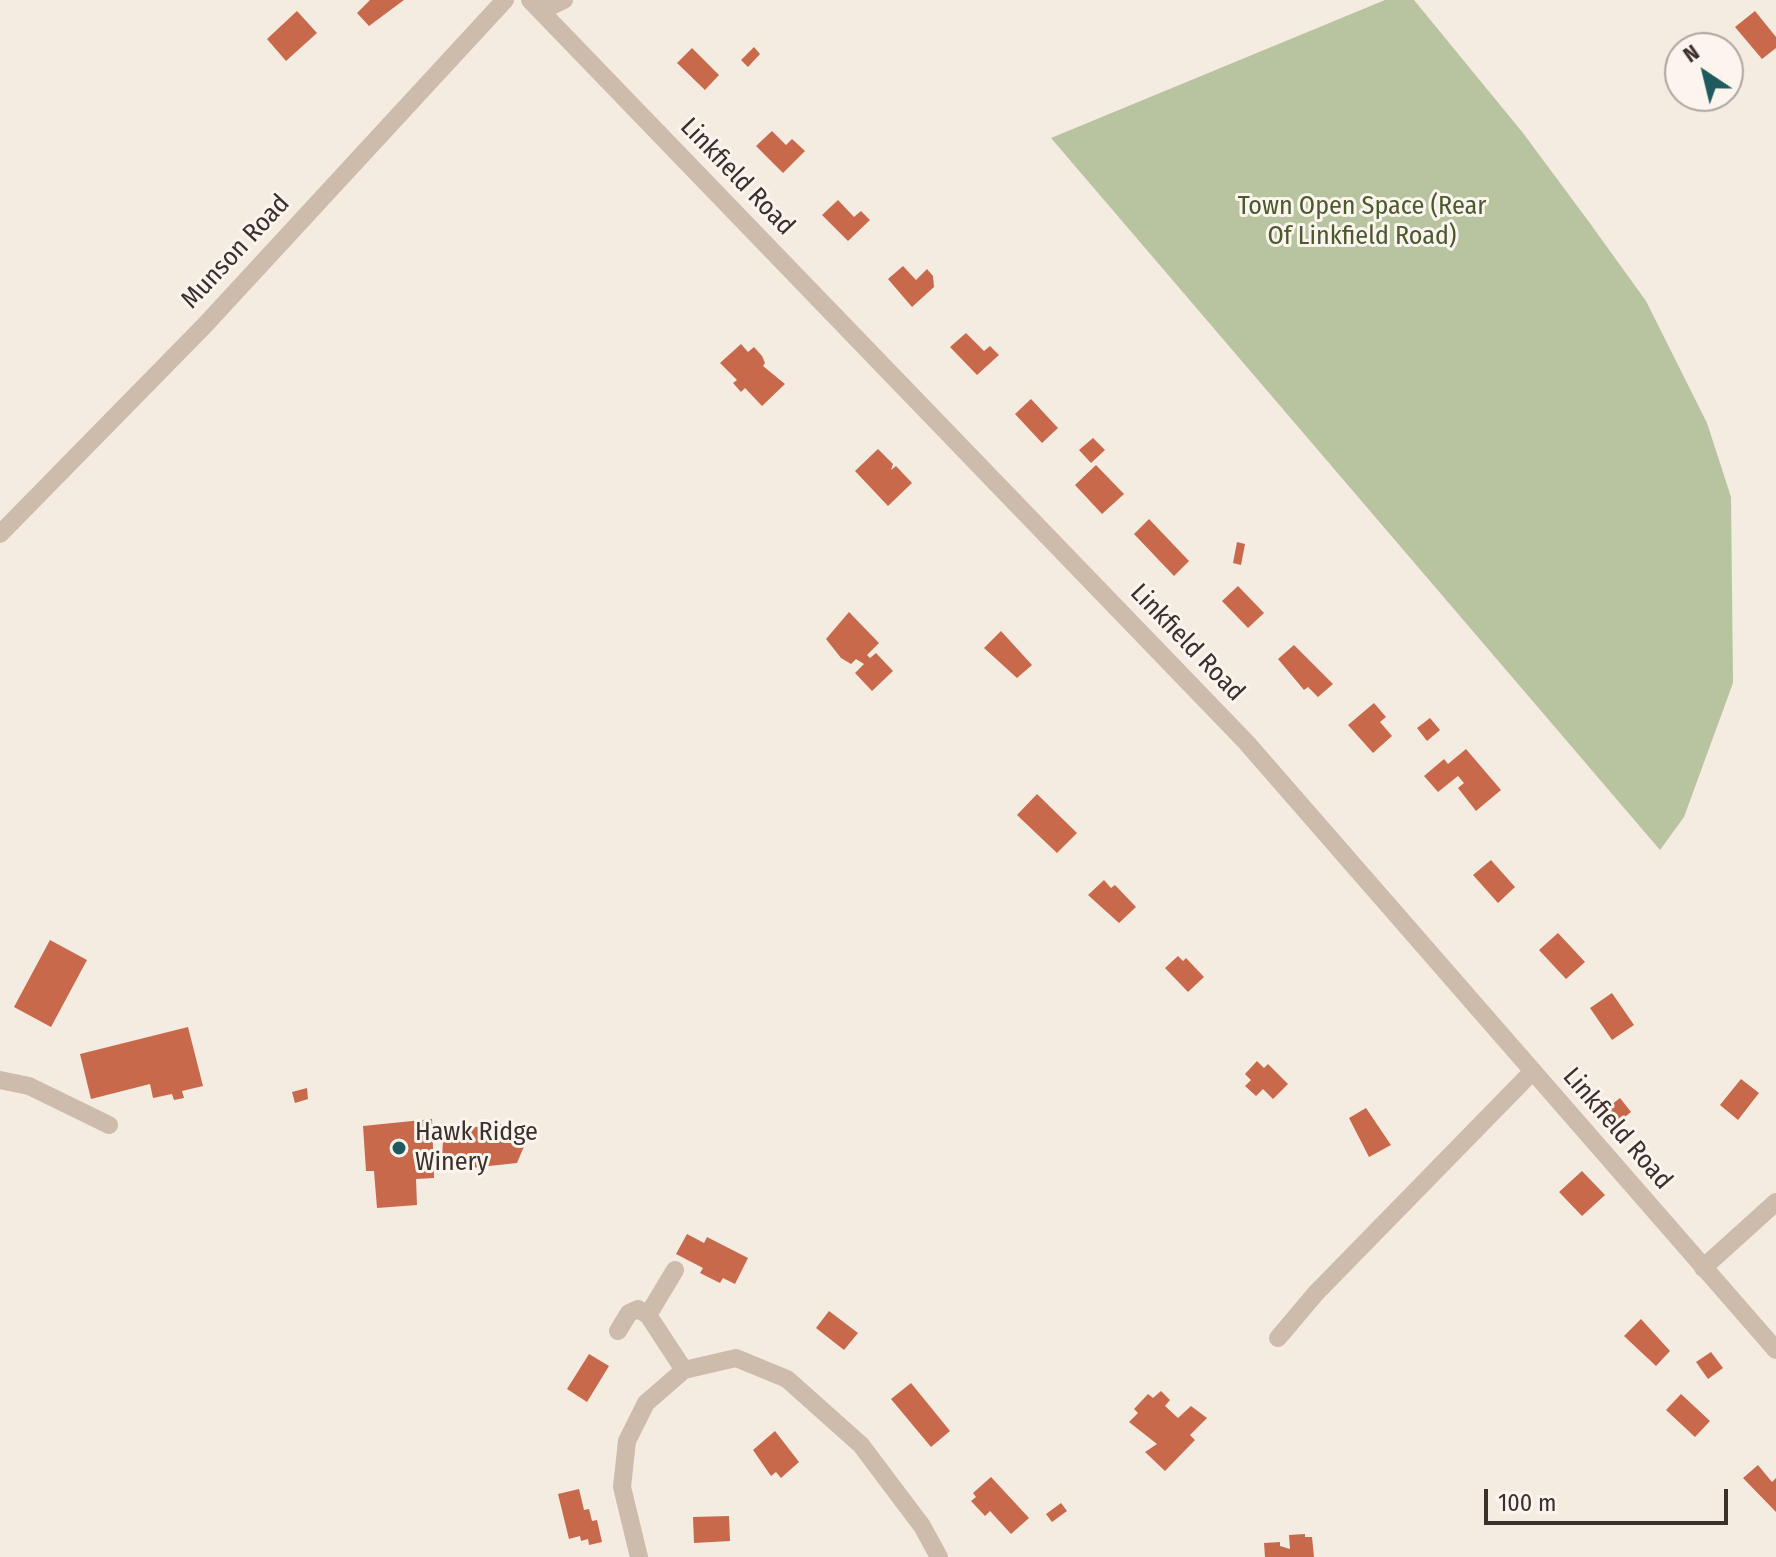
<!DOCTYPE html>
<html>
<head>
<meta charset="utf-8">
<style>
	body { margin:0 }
	#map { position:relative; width:1776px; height:1557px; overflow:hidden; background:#f4ebe1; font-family:"Fira Sans Condensed",sans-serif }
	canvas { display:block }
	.north { position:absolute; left:1664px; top:32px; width:80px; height:80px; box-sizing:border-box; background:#fbf5ee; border:2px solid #aea6a0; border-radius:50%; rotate:325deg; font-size:22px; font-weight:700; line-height:32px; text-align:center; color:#3b302b }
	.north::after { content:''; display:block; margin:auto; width:28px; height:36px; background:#1f5a5e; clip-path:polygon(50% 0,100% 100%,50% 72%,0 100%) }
	.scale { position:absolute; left:1484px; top:1489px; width:244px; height:36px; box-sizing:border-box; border:4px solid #3b302b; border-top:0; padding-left:10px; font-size:24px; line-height:28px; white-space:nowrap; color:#3b302b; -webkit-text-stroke:6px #fbf5ee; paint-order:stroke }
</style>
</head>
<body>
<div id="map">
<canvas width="1776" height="1557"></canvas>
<div class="north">N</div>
<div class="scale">100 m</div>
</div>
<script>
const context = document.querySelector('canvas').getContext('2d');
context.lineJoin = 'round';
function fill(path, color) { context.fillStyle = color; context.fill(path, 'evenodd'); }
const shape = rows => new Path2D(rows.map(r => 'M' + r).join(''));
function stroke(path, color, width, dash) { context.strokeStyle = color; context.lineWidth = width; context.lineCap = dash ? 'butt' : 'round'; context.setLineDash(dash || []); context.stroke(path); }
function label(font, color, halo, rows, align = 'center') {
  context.font = font + ' "Fira Sans Condensed",sans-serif'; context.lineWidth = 6; context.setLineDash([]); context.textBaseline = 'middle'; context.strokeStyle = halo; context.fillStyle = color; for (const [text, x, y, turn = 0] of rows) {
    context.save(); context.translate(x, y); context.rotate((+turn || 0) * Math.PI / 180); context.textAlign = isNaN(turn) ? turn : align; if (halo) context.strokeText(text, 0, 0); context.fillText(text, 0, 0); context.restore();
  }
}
fill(shape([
	[1385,0,1414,0,1523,133,1589,222,1646,301,1707,423,1731,497,1733,683,1684,817,1660,850,1051,138]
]), '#b8c4a0');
fill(shape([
	[370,0,404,0,369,26,357,13],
	[297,11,317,33,286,61,267,39],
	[1755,11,1776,37,1776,48,1762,59,1735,27],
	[754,47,760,54,748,67,741,60],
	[692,48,719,75,705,90,677,63],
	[772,131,786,145,792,139,805,151,783,173,756,146],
	[838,200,854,217,861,211,870,220,848,241,822,215],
	[903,266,916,280,927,269,933,276,934,287,912,307,888,279],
	[966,333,984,351,990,346,999,355,977,375,950,347],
	[741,344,748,352,754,347,762,356,765,363,763,366,785,384,762,406,745,388,741,392,733,383,737,380,720,363],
	[1031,399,1058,428,1042,443,1015,414],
	[1093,438,1105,450,1091,463,1079,450],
	[878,449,893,464,891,470,896,466,912,483,888,506,855,471],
	[1096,465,1124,494,1102,514,1075,485],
	[1149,519,1189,561,1174,576,1134,534],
	[1237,542,1245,544,1241,565,1233,563],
	[1238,586,1264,613,1248,628,1222,601],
	[849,612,879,643,867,655,870,658,876,653,893,671,872,691,855,673,864,664,856,659,851,664,841,658,826,639],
	[1001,631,1032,665,1017,678,984,648],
	[1294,645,1333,684,1318,697,1308,687,1304,690,1278,659],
	[1374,703,1386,717,1380,722,1392,736,1373,753,1348,725],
	[1430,718,1440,730,1427,741,1417,728],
	[1466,749,1501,790,1476,811,1458,788,1464,783,1458,776,1438,792,1424,776,1444,759,1448,764],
	[1037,794,1077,833,1057,853,1017,815],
	[1491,860,1515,887,1498,903,1473,875],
	[1104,880,1111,888,1115,885,1136,907,1119,923,1088,895],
	[1558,933,1585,962,1566,979,1539,950],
	[50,940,87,960,51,1027,14,1007],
	[1178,956,1183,961,1186,958,1204,977,1188,992,1165,968],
	[1612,993,1634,1025,1612,1040,1590,1008],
	[188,1027,203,1086,182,1091,184,1098,174,1100,172,1094,153,1098,150,1084,91,1099,80,1054],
	[1257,1061,1264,1068,1268,1064,1288,1084,1273,1099,1263,1089,1256,1096,1245,1086,1251,1080,1245,1074],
	[1741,1079,1759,1093,1738,1120,1720,1105],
	[307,1088,308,1099,295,1103,292,1092],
	[1620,1098,1631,1112,1612,1127,1601,1113],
	[1366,1108,1391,1145,1369,1157,1349,1118],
	[432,1119,434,1178,416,1179,417,1205,377,1208,374,1171,366,1171,363,1126],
	[508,1124,521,1131,525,1144,517,1163,461,1169,453,1168,442,1156,443,1141,454,1129],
	[1582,1171,1605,1195,1582,1216,1559,1192],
	[687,1234,704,1243,707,1237,748,1258,735,1284,723,1278,720,1283,700,1273,703,1268,676,1254],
	[829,1311,858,1333,844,1350,816,1328],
	[1641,1319,1670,1351,1656,1366,1624,1336],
	[1711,1352,1723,1368,1708,1379,1696,1362],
	[589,1354,609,1366,587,1402,567,1389],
	[911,1383,950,1431,931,1447,891,1399],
	[1161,1391,1170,1400,1165,1406,1178,1418,1191,1406,1207,1418,1190,1435,1195,1440,1165,1471,1145,1452,1157,1444,1129,1422,1138,1413,1134,1409,1148,1394,1153,1398],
	[1681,1394,1710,1421,1695,1437,1666,1410],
	[775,1431,799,1462,781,1478,776,1472,771,1476,753,1450],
	[1758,1465,1772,1482,1776,1478,1776,1512,1743,1478],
	[991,1477,1029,1518,1011,1534,990,1511,985,1516,971,1501,976,1497,973,1493],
	[579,1489,584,1510,589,1509,592,1521,597,1520,602,1542,589,1545,588,1539,581,1541,580,1536,569,1539,558,1494],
	[1061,1503,1067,1511,1052,1522,1046,1514],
	[729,1516,730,1541,694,1543,693,1517],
	[1305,1534,1305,1537,1312,1537,1314,1557,1265,1557,1264,1543,1280,1542,1280,1546,1290,1549,1289,1535]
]), '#c8694b');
stroke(shape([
	[530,0,1246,742,1776,1350],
	[541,11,564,0],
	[0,534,205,325,505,0],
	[0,1080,29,1086,109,1125],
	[1703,1268,1776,1202],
	[648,1315,675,1270],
	[618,1331,629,1313,638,1309,648,1315,684,1370],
	[1278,1338,1316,1293,1533,1071],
	[639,1557,622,1487,627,1441,646,1403,684,1370,736,1358,787,1379,861,1445,922,1526,939,1557]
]), '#cdbbac', 18);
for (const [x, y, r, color] of [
	[399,1148,8,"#1f5a5e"]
]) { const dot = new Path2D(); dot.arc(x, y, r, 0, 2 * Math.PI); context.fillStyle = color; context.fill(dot); stroke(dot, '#fbf5ee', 3); }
label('26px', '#3b302b', '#fbf5ee', [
	["Linkfield Road",737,177,46],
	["Munson Road",236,252,-47],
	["Linkfield Road",1187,643,46],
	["Linkfield Road",1617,1129,49]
]);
label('26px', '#4a5a2e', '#fbf5ee', [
	["Town Open Space (Rear",1362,207],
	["Of Linkfield Road)",1362,237]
]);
label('26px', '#3b302b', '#fbf5ee', [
	["Hawk Ridge",415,1133],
	["Winery",415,1163]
], 'left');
</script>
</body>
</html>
